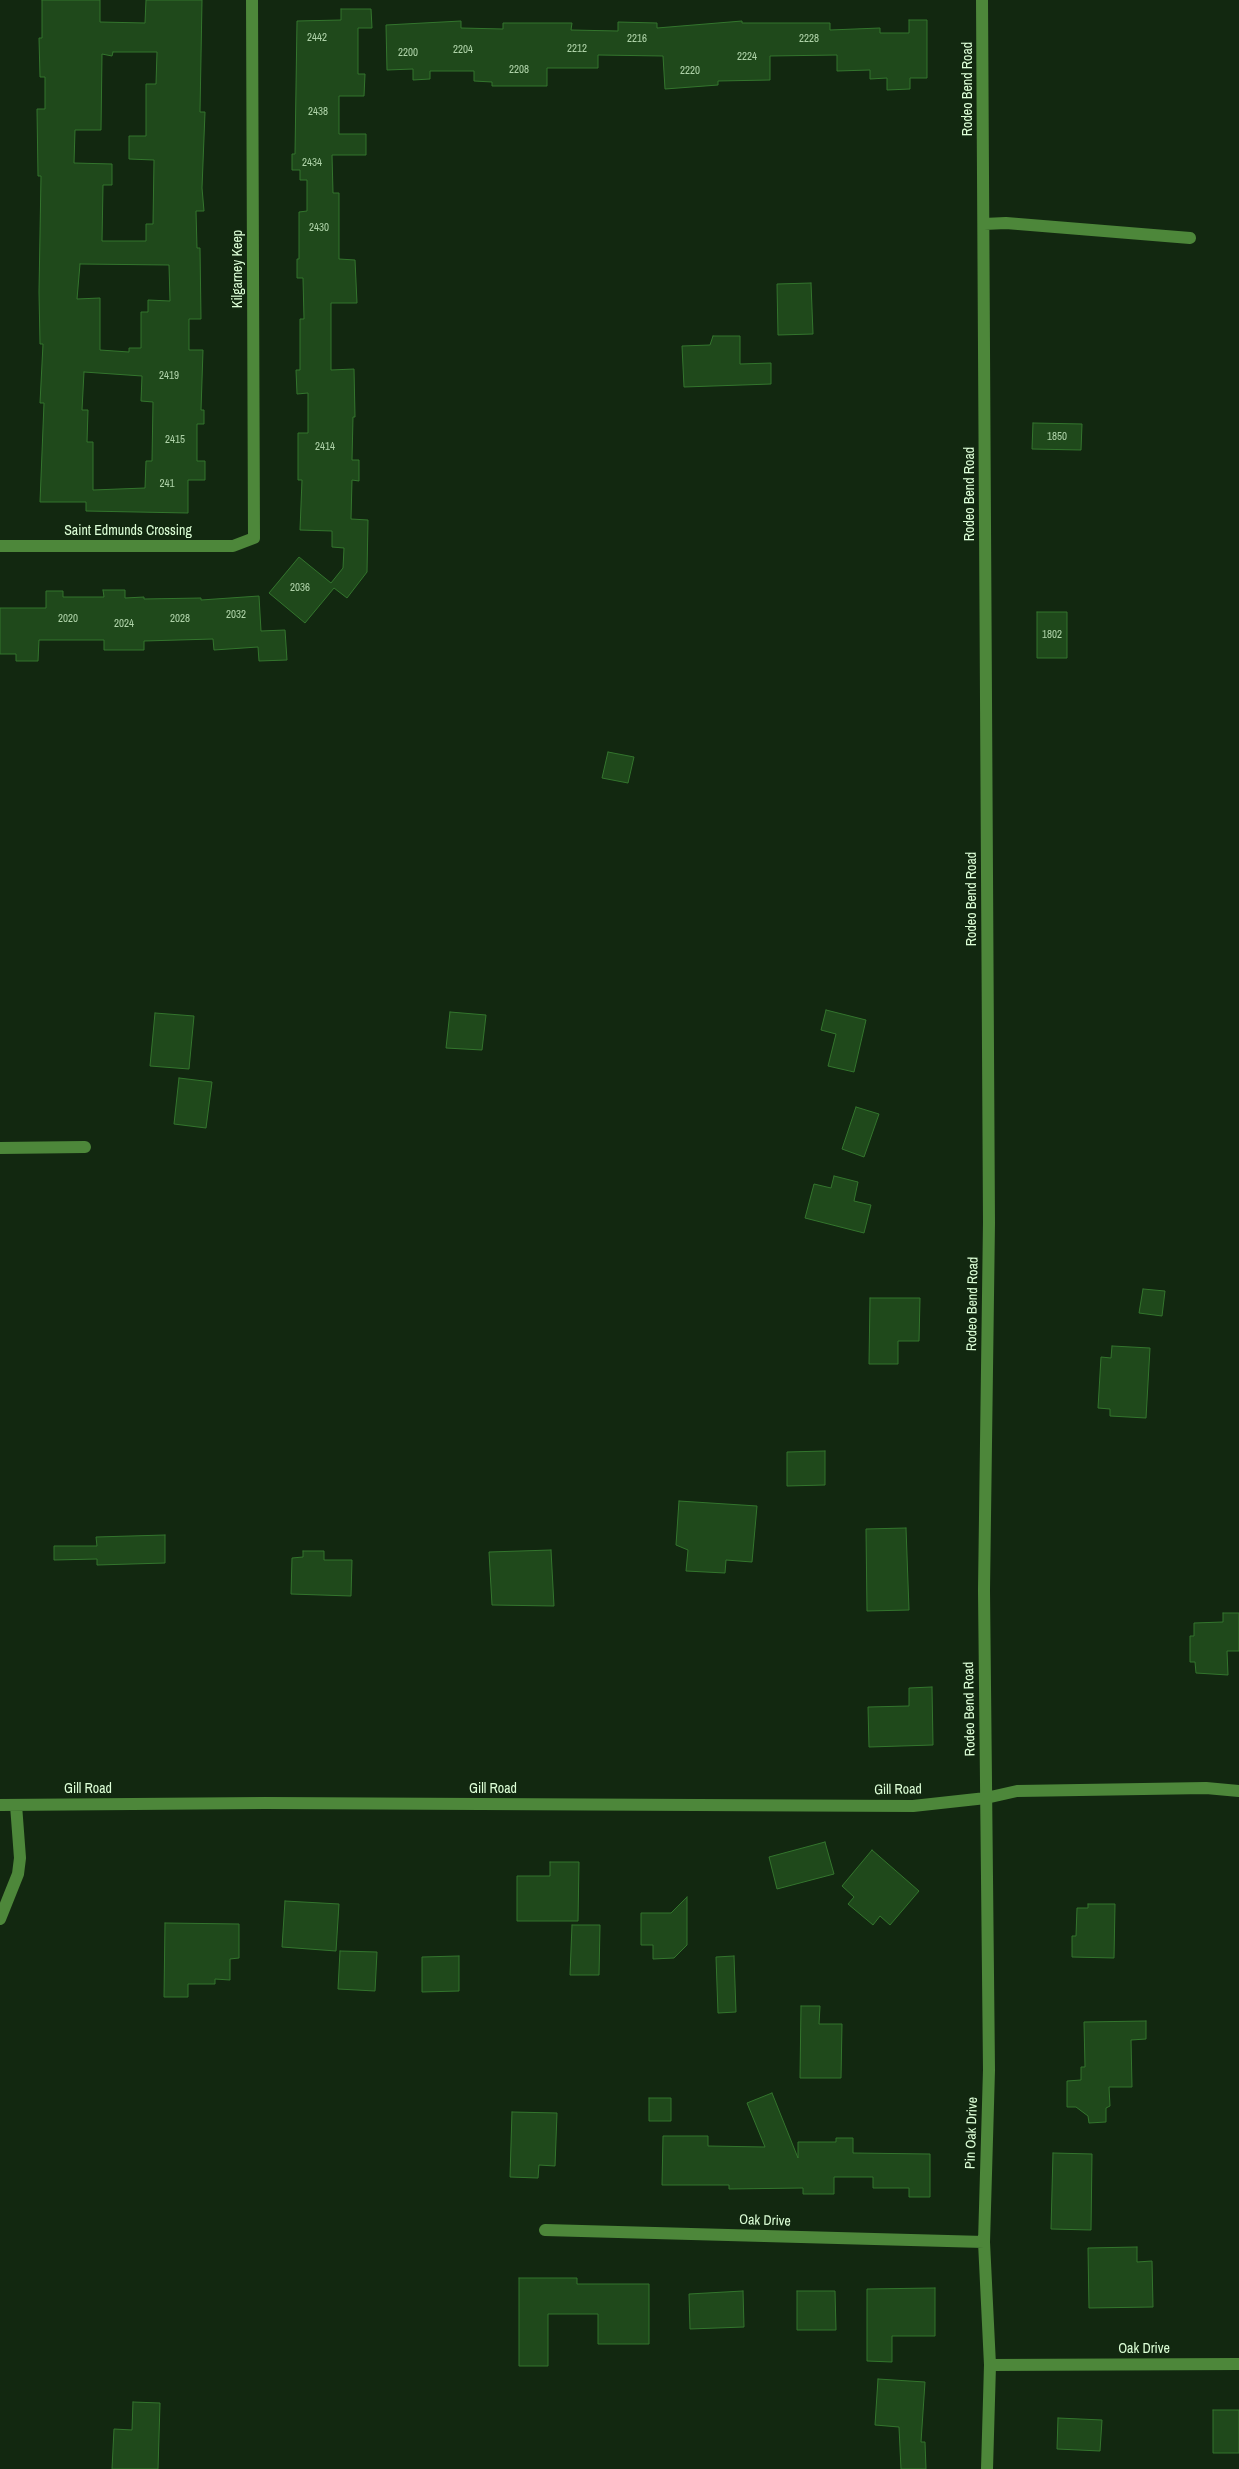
<!DOCTYPE html>
<html>
<head>
<meta charset="utf-8">
<style>
	body { margin:0 }
	canvas { display:block; background:#122810 }
</style>
</head>
<body>
<canvas width="1239" height="2469"></canvas>
<script>
const context = document.querySelector('canvas').getContext('2d');
context.lineJoin = 'round';
function fill(path, color) { context.fillStyle = color; context.fill(path, 'evenodd'); }
const shape = rows => new Path2D(rows.map(r => 'M' + r).join(''));
function stroke(path, color, width, dash) { context.strokeStyle = color; context.lineWidth = width; context.lineCap = dash ? 'butt' : 'round'; context.setLineDash(dash || []); context.stroke(path); }
function label(font, color, halo, rows, align = 'center') {
  context.font = font + ' "Archivo Narrow",sans-serif'; context.lineWidth = 4; context.setLineDash([]); context.textBaseline = 'middle'; context.strokeStyle = halo; context.fillStyle = color; for (const [text, x, y, turn = 0] of rows) {
    context.save(); context.translate(x, y); context.rotate((+turn || 0) * Math.PI / 180); context.textAlign = isNaN(turn) ? turn : align; if (halo) context.strokeText(text, 0, 0); context.fillText(text, 0, 0); context.restore();
  }
}
const building = shape([
	[42,0,100,0,100,22,145,23,146,0,202,0,200,112,205,112,202,188,204,211,196,211,197,248,200,248,201,319,189,319,189,350,203,350,201,410,204,410,204,424,197,424,197,461,205,461,205,480,188,480,188,513,86,511,86,502,40,502,44,403,40,403,43,344,40,344,39,292,41,176,38,176,37,109,45,109,45,77,40,77,39,38,42,38,42,0],
	[113,52,157,52,156,84,146,84,146,136,129,136,129,159,154,160,153,224,146,224,146,241,102,241,103,185,112,185,112,164,74,163,75,130,101,130,102,54,112,56,113,52],
	[80,264,169,265,170,301,148,300,148,312,141,312,141,348,129,348,129,352,100,350,100,298,77,299,80,264],
	[84,372,142,376,141,401,153,402,152,461,146,461,145,488,93,490,93,442,87,442,88,410,82,410,84,372],
	[341,9,371,9,372,28,358,28,358,74,365,74,364,96,339,96,339,134,366,134,366,155,332,155,333,193,339,193,339,259,355,260,357,303,331,303,331,370,354,369,355,417,353,417,352,460,359,460,359,481,352,480,351,519,368,520,367,572,347,598,334,588,305,623,269,593,299,557,331,583,343,568,344,548,332,547,332,531,300,530,302,480,298,480,298,433,308,433,308,393,297,394,296,370,300,370,300,319,304,319,303,278,297,278,297,259,299,259,299,212,307,211,307,180,300,180,300,170,292,170,292,154,295,154,297,21,341,20,341,9],
	[909,20,927,20,927,78,910,78,910,89,887,90,887,78,870,79,870,70,837,71,837,55,770,56,770,80,718,81,718,85,665,89,663,56,598,55,598,68,547,68,547,86,492,86,492,82,474,81,474,71,430,71,430,79,413,80,413,69,387,70,386,25,461,21,461,28,503,29,503,23,572,23,571,30,618,31,618,22,657,23,657,28,742,21,742,23,830,23,830,30,880,28,880,33,909,33,909,20],
	[811,283,813,334,778,335,777,284,811,283],
	[713,336,740,336,740,364,771,363,771,384,684,387,682,346,710,345,713,336],
	[1033,423,1082,424,1081,450,1032,449,1033,423],
	[103,590,125,590,125,598,144,597,144,599,201,598,201,600,259,596,261,631,285,630,287,660,259,661,258,647,214,650,213,639,144,641,144,650,104,650,104,640,39,640,38,661,16,661,16,654,0,654,0,608,46,608,46,591,63,591,63,597,104,597,103,590],
	[1037,612,1067,612,1067,658,1037,658,1037,612],
	[608,752,634,757,628,783,602,778,608,752],
	[826,1010,866,1020,854,1072,828,1066,836,1034,821,1030,826,1010],
	[450,1012,486,1015,482,1050,446,1048,450,1012],
	[155,1013,194,1016,189,1069,150,1066,155,1013],
	[179,1078,212,1082,206,1128,174,1124,179,1078],
	[856,1107,879,1114,864,1157,842,1149,856,1107],
	[834,1176,858,1182,854,1201,871,1205,864,1233,805,1218,814,1184,831,1188,834,1176],
	[1143,1289,1165,1291,1162,1316,1139,1313,1143,1289],
	[870,1298,920,1298,919,1341,898,1341,898,1364,869,1364,870,1298],
	[1112,1346,1150,1348,1146,1418,1110,1416,1110,1409,1098,1408,1101,1357,1111,1358,1112,1346],
	[825,1451,825,1485,787,1486,787,1452,825,1451],
	[679,1501,757,1506,752,1562,726,1560,725,1573,686,1571,688,1550,676,1545,679,1501],
	[906,1528,909,1610,867,1611,866,1529,906,1528],
	[165,1535,165,1563,97,1565,97,1559,54,1560,54,1546,97,1546,96,1537,165,1535],
	[551,1550,554,1606,492,1605,489,1552,551,1550],
	[303,1551,324,1551,324,1560,352,1560,351,1596,291,1594,292,1558,303,1557,303,1551],
	[1223,1613,1239,1613,1239,1651,1227,1651,1228,1675,1196,1673,1195,1662,1190,1662,1190,1636,1194,1636,1194,1623,1223,1622,1223,1613],
	[932,1687,933,1745,869,1747,868,1707,909,1706,909,1688,932,1687],
	[825,1842,834,1874,777,1889,769,1857,825,1842],
	[872,1850,919,1891,890,1925,880,1916,873,1925,848,1904,854,1897,842,1886,872,1850],
	[550,1862,579,1862,578,1921,517,1921,517,1876,550,1876,550,1862],
	[687,1897,687,1945,674,1958,653,1959,653,1945,641,1945,641,1913,671,1913,687,1897],
	[285,1901,339,1904,336,1951,282,1947,285,1901],
	[1088,1904,1115,1904,1114,1958,1072,1957,1072,1936,1076,1936,1077,1908,1088,1908,1088,1904],
	[165,1923,239,1924,239,1958,230,1959,230,1980,215,1979,215,1984,188,1984,188,1997,164,1997,165,1923],
	[572,1925,600,1925,599,1975,570,1975,572,1925],
	[340,1951,377,1952,375,1991,338,1989,340,1951],
	[459,1956,459,1991,422,1992,422,1957,459,1956],
	[734,1956,736,2012,718,2013,716,1957,734,1956],
	[801,2006,820,2006,819,2024,842,2024,841,2078,800,2078,801,2006],
	[1146,2021,1146,2039,1131,2040,1132,2087,1109,2087,1110,2106,1106,2108,1106,2122,1089,2123,1088,2116,1076,2107,1067,2107,1067,2081,1081,2080,1081,2067,1085,2067,1084,2022,1146,2021],
	[772,2093,798,2158,798,2142,836,2142,836,2138,853,2138,853,2153,930,2154,930,2197,909,2197,909,2188,873,2188,873,2177,834,2177,834,2194,803,2194,803,2188,729,2189,729,2185,662,2185,663,2136,708,2136,708,2146,765,2147,747,2103,772,2093],
	[649,2098,671,2098,671,2121,649,2121,649,2098],
	[512,2112,557,2113,555,2166,539,2165,538,2178,510,2177,512,2112],
	[1053,2153,1092,2154,1091,2230,1051,2229,1053,2153],
	[1137,2247,1137,2262,1152,2261,1153,2307,1089,2308,1088,2248,1137,2247],
	[519,2278,577,2278,577,2284,649,2284,649,2344,598,2344,598,2314,548,2314,548,2366,519,2366,519,2278],
	[935,2288,935,2336,892,2336,892,2362,867,2361,867,2289,935,2288],
	[743,2291,744,2327,690,2329,689,2294,743,2291],
	[797,2291,835,2291,836,2330,797,2330,797,2291],
	[878,2379,925,2382,921,2442,925,2442,926,2469,901,2469,899,2427,875,2425,878,2379],
	[133,2402,160,2403,158,2469,112,2469,114,2429,132,2430,133,2402],
	[1213,2410,1239,2410,1239,2453,1213,2453,1213,2410],
	[1058,2418,1102,2420,1100,2451,1057,2449,1058,2418]
]);
fill(building, '#1f491b');
stroke(building, '#33752d', 1);
stroke(shape([
	[982,0,989,1222,984,1590,989,2070,984,2242,990,2365,987,2469],
	[984,224,1006,223,1190,238],
	[0,546,233,546,254,538,252,0],
	[0,1148,85,1147],
	[0,1805,265,1803,913,1806,986,1798,1017,1791,1206,1788,1239,1791],
	[0,1919,18,1874,20,1858,16,1805],
	[545,2230,984,2242],
	[990,2365,1239,2364]
]), '#4d873a', 12);
label('11px', '#aed2a8', null, [
	["2442",317,38],
	["2216",637,39],
	["2228",809,39],
	["2212",577,49],
	["2204",463,50],
	["2200",408,53],
	["2224",747,57],
	["2208",519,70],
	["2220",690,71],
	["2438",318,112],
	["2434",312,163],
	["2430",319,228],
	["2419",169,376],
	["1850",1057,437],
	["2415",175,440],
	["2414",325,447],
	["241",167,484],
	["2036",300,588],
	["2032",236,615],
	["2020",68,619],
	["2028",180,619],
	["2024",124,624],
	["1802",1052,635]
]);
label('14px', '#ddffd7', '#122810', [
	["Rodeo Bend Road",968,89,-90],
	["Kilgarney Keep",238,269,-90],
	["Rodeo Bend Road",970,494,-90],
	["Saint Edmunds Crossing",128,531],
	["Rodeo Bend Road",972,899,-90],
	["Rodeo Bend Road",973,1304,-89],
	["Rodeo Bend Road",970,1709,-91],
	["Gill Road",88,1789],
	["Gill Road",493,1789],
	["Gill Road",898,1790,-1],
	["Pin Oak Drive",972,2133,-88],
	["Oak Drive",765,2221,2],
	["Oak Drive",1144,2349]
]);
</script>
</body>
</html>
